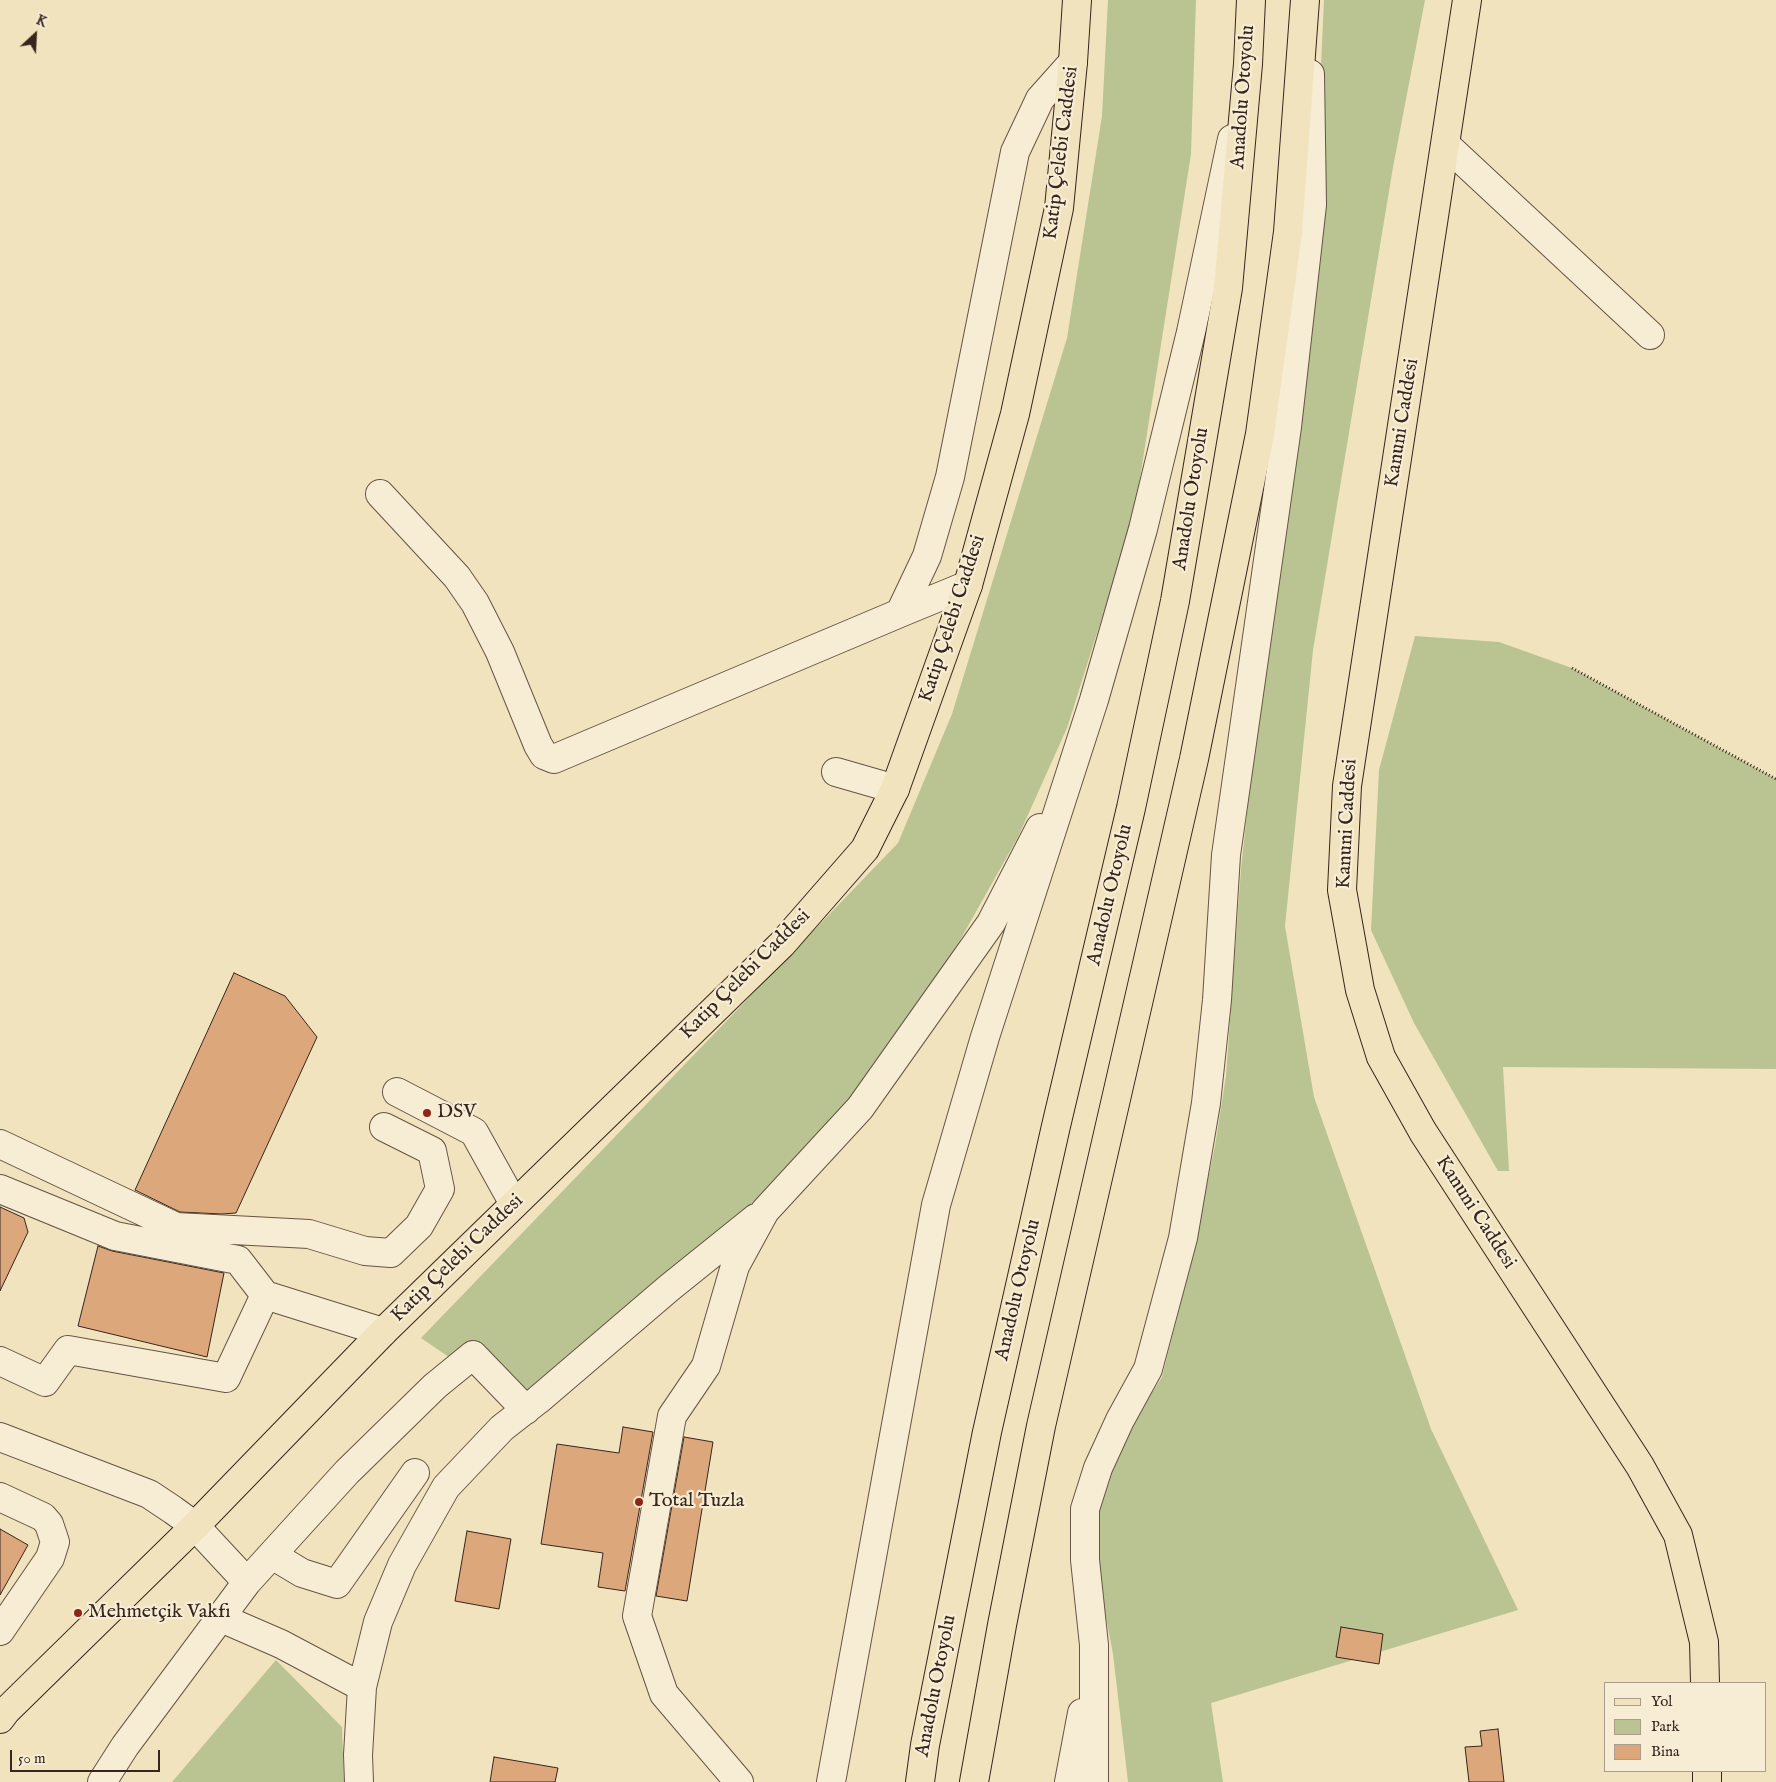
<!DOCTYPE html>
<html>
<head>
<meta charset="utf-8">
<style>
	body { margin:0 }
	#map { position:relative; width:1776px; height:1782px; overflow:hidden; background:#f1e3bd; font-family:"IM FELL English",serif }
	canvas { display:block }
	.legend { position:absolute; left:1604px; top:1682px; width:162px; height:90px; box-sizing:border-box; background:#f6edd4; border:1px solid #aa9d8b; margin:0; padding:6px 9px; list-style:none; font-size:15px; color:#37251e }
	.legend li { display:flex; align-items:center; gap:10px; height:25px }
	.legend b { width:25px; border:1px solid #aa9d8b }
	.north { position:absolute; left:10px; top:10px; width:50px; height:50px; -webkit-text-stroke:4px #f6edd4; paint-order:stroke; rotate:25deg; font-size:14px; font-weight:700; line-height:20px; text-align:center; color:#37251e }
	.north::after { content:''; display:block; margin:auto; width:18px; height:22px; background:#37251e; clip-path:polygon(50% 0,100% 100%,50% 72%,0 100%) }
	.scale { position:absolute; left:10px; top:1750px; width:150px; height:22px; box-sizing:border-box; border:2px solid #37251e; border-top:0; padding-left:6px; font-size:15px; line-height:18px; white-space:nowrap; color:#37251e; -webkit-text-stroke:4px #f6edd4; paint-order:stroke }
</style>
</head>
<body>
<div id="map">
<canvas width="1776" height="1782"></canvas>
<ul class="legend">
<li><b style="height:6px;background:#f1e3bd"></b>Yol</li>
<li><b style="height:14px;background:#b9c492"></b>Park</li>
<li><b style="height:14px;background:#dda77c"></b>Bina</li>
</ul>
<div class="north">K</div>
<div class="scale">50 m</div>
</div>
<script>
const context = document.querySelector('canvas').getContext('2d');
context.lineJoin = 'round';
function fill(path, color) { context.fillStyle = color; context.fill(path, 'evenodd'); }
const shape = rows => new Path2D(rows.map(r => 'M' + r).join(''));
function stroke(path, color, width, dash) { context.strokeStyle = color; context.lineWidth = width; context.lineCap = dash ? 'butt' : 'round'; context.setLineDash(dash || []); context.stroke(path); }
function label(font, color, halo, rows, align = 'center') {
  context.font = font + ' "IM FELL English",serif'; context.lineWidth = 4.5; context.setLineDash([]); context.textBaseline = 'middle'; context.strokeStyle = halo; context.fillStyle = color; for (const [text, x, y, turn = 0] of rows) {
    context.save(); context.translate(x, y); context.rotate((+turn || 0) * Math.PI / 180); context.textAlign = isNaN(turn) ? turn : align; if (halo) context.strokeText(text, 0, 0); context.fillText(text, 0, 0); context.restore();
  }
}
fill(shape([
	[1108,0,1196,0,1191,154,1134,516,1067,728,1018,837,959,942,894,1041,830,1130,733,1221,611,1319,515,1402,421,1338,898,843,952,714,1067,338,1102,116],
	[1324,0,1425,0,1393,167,1313,650,1285,926,1314,1097,1431,1429,1518,1610,1211,1703,1223,1782,1128,1782,1113,1654,1096,1566,1098,1509,1114,1453,1162,1377,1190,1266,1215,1146,1226,1076,1241,869,1316,173],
	[1415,636,1499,642,1572,668,1776,779,1776,1069,1503,1067,1509,1171,1498,1171,1414,1023,1371,930,1379,770],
	[276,1660,342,1727,344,1782,172,1782]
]), '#b9c492');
const building = shape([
	[234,973,285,996,317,1037,236,1213,222,1214,180,1212,135,1190,234,973],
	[0,1207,24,1218,28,1232,0,1291,0,1207],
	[98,1246,112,1251,224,1273,207,1357,78,1326,98,1246],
	[623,1427,653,1432,625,1591,598,1587,603,1553,541,1544,557,1444,619,1453,623,1427],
	[684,1437,713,1442,687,1601,656,1596,684,1437],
	[0,1529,28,1545,0,1595,0,1529],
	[467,1531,511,1539,499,1609,455,1601,467,1531],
	[1341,1627,1383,1634,1379,1664,1336,1657,1341,1627],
	[1498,1729,1504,1782,1469,1782,1465,1747,1482,1746,1480,1731,1498,1729],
	[494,1757,558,1768,555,1782,490,1782,494,1757]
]);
fill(building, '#dda77c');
stroke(building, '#37251e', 1);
const minor = shape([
	[1446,145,1650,335],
	[380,494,457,577,475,603,500,652,538,745,544,755,554,759,900,613,927,556,950,477,1015,152,1040,99,1073,62],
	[900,613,968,585],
	[836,772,895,789],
	[397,1092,474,1132,514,1204],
	[0,1144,176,1227,309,1234,365,1251,391,1253,419,1226,440,1189,432,1151,384,1127],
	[0,1189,115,1236,238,1260,265,1295],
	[0,1361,45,1382,68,1350,226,1378,265,1295,383,1332],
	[0,1437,149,1494,173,1510,195,1526,247,1582],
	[0,1497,43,1517,49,1524,55,1542,50,1558,0,1631],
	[272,1555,302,1573,337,1584,415,1473],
	[221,1618,281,1644,362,1687],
	[102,1782,125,1746,247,1582,347,1472,435,1386,473,1355,526,1410],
	[359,1782,358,1755,362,1687,378,1622,402,1565,446,1487,502,1428,538,1400,669,1288,756,1218],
	[739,1782,664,1694,637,1616,672,1416,706,1366,735,1266,765,1211,860,1108,991,923,1040,828],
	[831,1782,936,1205,985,1037,1094,700,1143,529,1191,332,1232,139],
	[1069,1782,1082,1713],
	[1094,1782,1094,1645,1085,1560,1085,1509,1098,1468,1120,1420,1148,1369,1183,1238,1206,1103,1217,1000,1226,855,1287,427,1312,205,1310,74]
]);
const major = shape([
	[1467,0,1347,786,1342,890,1360,990,1381,1057,1423,1132,1640,1466,1678,1535,1704,1642,1705,1683],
	[0,1719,6,1711,195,1526,383,1332,782,944,865,849,895,789,968,585,1015,414,1059,208,1073,62,1077,0],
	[1707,1771,1707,1782]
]);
const highway = shape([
	[920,1782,925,1745,987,1432,1056,1126,1131,808,1175,601,1228,288,1248,64,1251,0],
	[974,1782,1002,1625,1041,1426,1194,759,1260,434,1288,232,1305,0]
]);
stroke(minor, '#665446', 30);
stroke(major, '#37251e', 30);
stroke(highway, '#37251e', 30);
stroke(shape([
	[1572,668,1776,779]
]), '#37251e', 3, [1, 2.5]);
stroke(minor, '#f6edd4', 28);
stroke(major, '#f1e3bd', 28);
stroke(highway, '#f1e3bd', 28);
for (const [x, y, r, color] of [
	[427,1113,5,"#8f2418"],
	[639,1502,5,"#8f2418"],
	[78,1613,5,"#8f2418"]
]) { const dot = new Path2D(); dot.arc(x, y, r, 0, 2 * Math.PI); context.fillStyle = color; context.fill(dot); stroke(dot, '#f6edd4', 2); }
label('20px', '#37251e', '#f6edd4', [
	["Anadolu Otoyolu",1244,97,-86],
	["Katip Çelebi Caddesi",1062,153,-83],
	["Kanuni Caddesi",1403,423,-81],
	["Anadolu Otoyolu",1192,499,-81],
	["Katip Çelebi Caddesi",953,619,-72],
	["Kanuni Caddesi",1348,824,-87],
	["Anadolu Otoyolu",1111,895,-77],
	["Katip Çelebi Caddesi",746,975,-45],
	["Kanuni Caddesi",1475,1213,57],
	["Katip Çelebi Caddesi",458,1259,-44],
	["Anadolu Otoyolu",1019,1290,-77],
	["Anadolu Otoyolu",937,1686,-79]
]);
label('20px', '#37251e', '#f6edd4', [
	["DSV",437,1113],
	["Total Tuzla",649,1502],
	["Mehmetçik Vakfı",88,1613]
], 'left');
</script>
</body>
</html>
